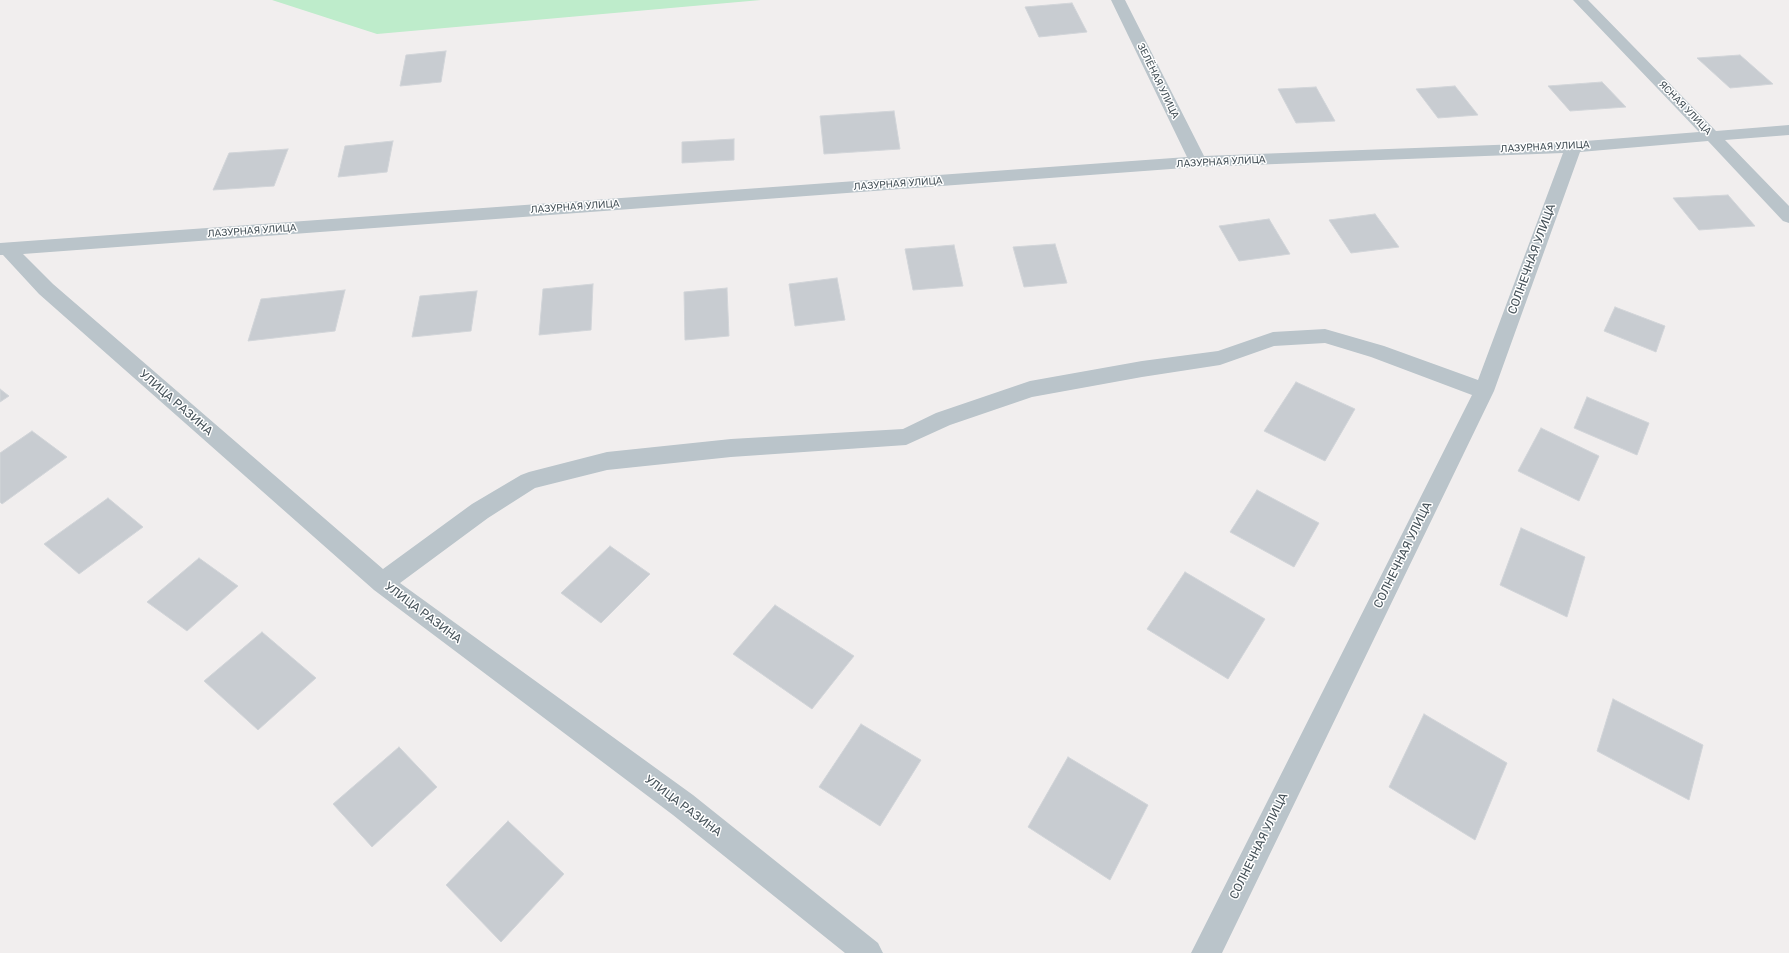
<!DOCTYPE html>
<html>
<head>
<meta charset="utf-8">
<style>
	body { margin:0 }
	canvas { display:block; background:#f1eeee }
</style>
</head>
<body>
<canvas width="1789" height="953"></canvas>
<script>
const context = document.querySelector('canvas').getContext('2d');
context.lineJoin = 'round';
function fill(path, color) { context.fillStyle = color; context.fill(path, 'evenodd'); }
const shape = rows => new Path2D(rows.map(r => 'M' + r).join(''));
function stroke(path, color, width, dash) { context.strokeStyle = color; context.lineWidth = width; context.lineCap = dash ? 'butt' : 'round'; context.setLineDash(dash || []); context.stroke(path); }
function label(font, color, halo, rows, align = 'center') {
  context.font = font + ' Rubik,sans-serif'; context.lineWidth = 3; context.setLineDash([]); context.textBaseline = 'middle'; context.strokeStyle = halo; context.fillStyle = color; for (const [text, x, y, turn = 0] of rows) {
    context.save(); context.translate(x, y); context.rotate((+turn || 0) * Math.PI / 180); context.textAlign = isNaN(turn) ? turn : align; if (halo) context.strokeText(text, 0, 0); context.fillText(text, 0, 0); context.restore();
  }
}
fill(shape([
	[272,0,761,0,377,34]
]), '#beeccb');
const building = shape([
	[1072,3,1087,32,1039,37,1025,7,1072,3],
	[446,51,441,82,400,86,406,55,446,51],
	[1740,55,1773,84,1730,88,1697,58,1740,55],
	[1602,82,1626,107,1570,111,1548,86,1602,82],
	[1455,86,1478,115,1438,118,1416,89,1455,86],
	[1316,87,1335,121,1296,123,1278,89,1316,87],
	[894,111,900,149,824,154,820,116,894,111],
	[734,139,734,160,682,163,682,142,734,139],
	[393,141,387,172,338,177,345,146,393,141],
	[288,149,274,186,213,190,229,153,288,149],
	[1728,195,1755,226,1699,230,1673,198,1728,195],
	[1375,214,1399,247,1351,253,1329,220,1375,214],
	[1269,219,1290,254,1239,261,1219,226,1269,219],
	[1055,244,1067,283,1024,287,1013,247,1055,244],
	[954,245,963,286,913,290,905,249,954,245],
	[837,278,845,320,795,326,789,284,837,278],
	[593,284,591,330,539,335,543,289,593,284],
	[727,288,729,336,685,340,684,292,727,288],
	[345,290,335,331,248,341,261,299,345,290],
	[477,291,471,331,412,337,420,296,477,291],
	[1615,307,1665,326,1656,352,1604,331,1615,307],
	[1296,382,1355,409,1325,461,1264,431,1296,382],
	[0,389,9,396,0,402,0,389],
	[1587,397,1649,423,1637,455,1574,428,1587,397],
	[1541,428,1599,456,1579,501,1518,471,1541,428],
	[32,431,67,457,2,504,0,502,0,453,32,431],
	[1257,490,1319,523,1294,567,1230,532,1257,490],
	[108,498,143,527,79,574,44,544,108,498],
	[1521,528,1585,557,1567,617,1500,585,1521,528],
	[610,546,650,574,601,623,561,593,610,546],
	[199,558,238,586,187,631,147,602,199,558],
	[1185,572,1265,619,1228,679,1147,629,1185,572],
	[775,605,854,656,812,709,733,654,775,605],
	[262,632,316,678,258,730,204,681,262,632],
	[1613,699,1703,745,1689,800,1597,751,1613,699],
	[1424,714,1507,763,1475,840,1389,787,1424,714],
	[861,724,921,760,880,826,819,787,861,724],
	[399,747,437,787,372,847,333,804,399,747],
	[1068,757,1148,805,1110,880,1028,827,1068,757],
	[508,821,564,874,501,942,446,885,508,821]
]);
fill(building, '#c8ccd1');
stroke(building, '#d2d5d9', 1);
fill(shape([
	[1111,0,1125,0,1204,156,1573,142,1699,132,1573,0,1588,0,1716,131,1789,125,1789,135,1725,140,1789,206,1789,223,1783,221,1708,141,1580,152,1494,391,1222,953,1191,953,1472,395,1371,357,1325,343,1274,346,1220,365,1142,377,1032,397,950,425,906,445,731,457,607,470,535,488,488,518,400,583,693,795,878,943,883,953,845,953,673,815,374,590,39,294,3,255,0,255,0,243,1187,157,1111,0],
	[1563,153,1478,380,1384,346,1325,329,1273,332,1218,351,1142,361,1030,381,936,413,903,429,731,439,607,452,529,472,521,475,472,504,383,569,53,284,23,254,1198,167,1563,153]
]), '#bac4ca');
label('10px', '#47535a', '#fff', [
	["ЗЕЛЁНАЯ УЛИЦА",1158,81,64],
	["ЯСНАЯ УЛИЦА",1685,108,46],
	["ЛАЗУРНАЯ УЛИЦА",1545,147,-3],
	["ЛАЗУРНАЯ УЛИЦА",1221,162,-3],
	["ЛАЗУРНАЯ УЛИЦА",898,184,-4],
	["ЛАЗУРНАЯ УЛИЦА",575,207,-4],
	["ЛАЗУРНАЯ УЛИЦА",252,231,-4]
]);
label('12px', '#47535a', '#fff', [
	["СОЛНЕЧНАЯ УЛИЦА",1532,259,-70],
	["УЛИЦА РАЗИНА",176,403,41],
	["СОЛНЕЧНАЯ УЛИЦА",1403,555,-64],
	["УЛИЦА РАЗИНА",423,613,37],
	["УЛИЦА РАЗИНА",683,806,37],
	["СОЛНЕЧНАЯ УЛИЦА",1259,846,-64]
]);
</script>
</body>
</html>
